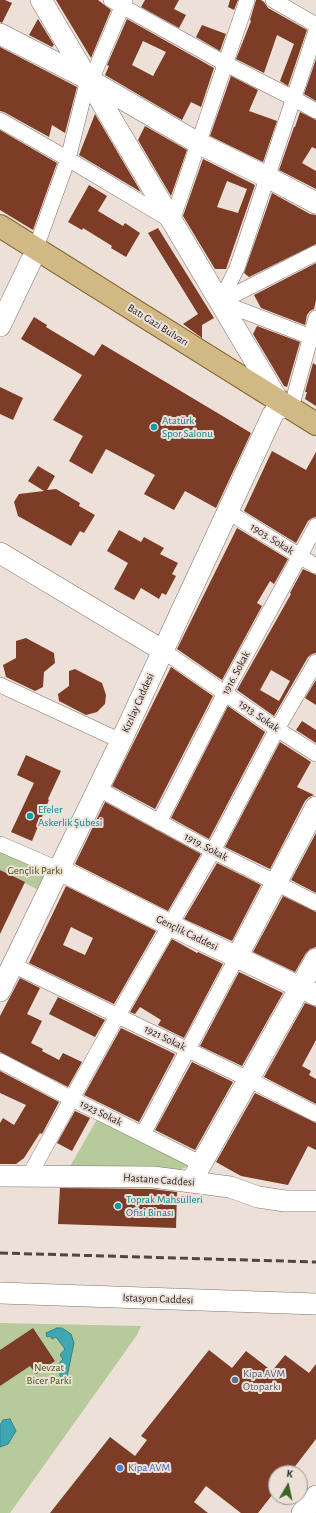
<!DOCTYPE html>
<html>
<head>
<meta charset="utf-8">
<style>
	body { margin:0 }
	#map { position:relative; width:316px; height:1513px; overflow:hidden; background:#ece0d8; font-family:"Alegreya Sans",sans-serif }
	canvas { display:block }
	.north { position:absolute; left:268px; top:1465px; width:40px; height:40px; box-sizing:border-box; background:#ece0d8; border:1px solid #9e9590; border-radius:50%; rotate:9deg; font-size:11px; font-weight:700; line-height:16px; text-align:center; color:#2a2523 }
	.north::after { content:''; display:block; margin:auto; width:14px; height:18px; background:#366423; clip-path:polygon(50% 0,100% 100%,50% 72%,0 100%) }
</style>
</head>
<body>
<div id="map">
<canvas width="316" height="1513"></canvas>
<div class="north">K</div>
</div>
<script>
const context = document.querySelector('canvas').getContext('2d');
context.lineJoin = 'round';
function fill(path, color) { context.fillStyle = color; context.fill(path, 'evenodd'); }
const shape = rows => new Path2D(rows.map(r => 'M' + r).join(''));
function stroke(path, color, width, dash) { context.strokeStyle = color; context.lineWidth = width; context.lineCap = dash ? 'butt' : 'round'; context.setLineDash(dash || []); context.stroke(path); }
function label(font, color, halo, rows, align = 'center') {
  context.font = font + ' "Alegreya Sans",sans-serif'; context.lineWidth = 4; context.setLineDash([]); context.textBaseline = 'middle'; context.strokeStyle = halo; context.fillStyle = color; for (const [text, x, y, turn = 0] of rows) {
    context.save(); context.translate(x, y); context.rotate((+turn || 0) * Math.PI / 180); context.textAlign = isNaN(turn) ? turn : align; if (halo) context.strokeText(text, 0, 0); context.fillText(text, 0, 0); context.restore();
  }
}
fill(shape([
	[0,836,58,864,44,893,0,870],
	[99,1116,193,1164,177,1171,69,1168],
	[0,1323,141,1326,137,1335,10,1513,0,1513]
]), '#b7ca9c');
const water = shape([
	[57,1328,62,1328,71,1334,74,1343,67,1377,63,1379,60,1376,60,1362,63,1359,60,1355,65,1349,56,1337,52,1339,50,1336,47,1337,46,1333,57,1328],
	[10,1419,16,1431,8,1444,0,1447,0,1425,3,1420,10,1419]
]);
fill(water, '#3ea8b2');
stroke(water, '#388187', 1);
fill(shape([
	[0,0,5,0,12,3,2,23,0,22],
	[56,0,98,0,111,10,91,58],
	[145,0,179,0,174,9,186,15,179,28,141,7],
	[230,0,238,0,234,10,228,7],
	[256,0,261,0,264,2,268,8,307,30,288,86,280,81,294,44,277,35,264,73,236,59,251,21,250,20],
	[38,19,54,45,52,47,29,35],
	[127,19,214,68,201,107,191,102,182,120,105,75,109,66,107,65],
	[143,41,166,52,153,76,132,65],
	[202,25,226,34,220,51,196,37],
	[0,47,77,87,65,133,52,125,49,137,4,112,0,111],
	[316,59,316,101,304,94],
	[231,76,258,90,249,111,277,121,263,162,210,136],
	[300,112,316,120,316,149,312,147,302,163,316,171,316,189,279,170,294,127,295,127],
	[95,114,141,192,79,155],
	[145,126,187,150,171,196,138,140],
	[0,130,57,163,33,230,0,210],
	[203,159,255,185,226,269,215,269,183,216],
	[227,181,247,189,238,213,217,207],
	[89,185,107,196,98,211,123,226,125,223,140,233,126,257,111,248,112,246,83,228,82,230,68,222],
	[272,193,310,214,316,215,316,244,249,277,244,273],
	[158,228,214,318,202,325,202,338,183,324,198,314,148,233],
	[316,263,316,300,314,309,310,311,307,315,305,325,261,308,254,295],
	[34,317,47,325,46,327,94,356,102,344,251,433,216,508,185,491,174,510,144,494,155,475,106,449,92,474,69,461,83,436,53,420,82,375,21,339],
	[257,326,300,342,287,387,284,386,253,334],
	[313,363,316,365,316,406,305,399,307,392,305,392],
	[0,387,23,398,13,420,0,414],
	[272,451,306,470,316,452,316,517,312,518,308,521,296,543,244,511],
	[38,466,55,476,47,490,56,489,80,503,79,506,95,515,84,533,80,531,71,546,18,516,14,502,19,494,44,491,28,481],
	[237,528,288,559,274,584,270,581,257,603,262,606,222,680,177,649],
	[119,530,141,542,144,537,164,548,160,554,178,563,172,574,176,576,166,595,162,593,159,599,141,588,134,600,114,589,128,563,107,551],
	[303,569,316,575,316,653,312,654,308,657,274,716,237,690,291,594,290,593],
	[271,670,290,681,279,701,260,690],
	[26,638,54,653,55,663,44,672,43,687,35,691,6,677,3,665,16,658,16,641],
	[171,667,213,696,155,809,112,786],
	[75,669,102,683,106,695,105,704,97,712,86,715,59,701,58,694,69,686,69,671],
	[316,680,316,705,305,698],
	[228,706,265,732,209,839,171,818],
	[302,721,316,730,316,743,296,730],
	[280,742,311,762,297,787,314,795,309,797,305,801,270,869,225,847],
	[26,755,61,771,48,799,49,800,32,841,11,832,34,783,17,775],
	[105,802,201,854,168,911,75,864],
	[316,833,316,893,291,880],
	[217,863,261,885,232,941,184,919],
	[0,870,25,882,0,934],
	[66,886,156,931,114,1004,29,963],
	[71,927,93,938,85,955,63,945],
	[283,896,316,912,316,947,310,949,306,953,295,972,253,952],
	[172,939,197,953,198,952,223,964,184,1038,158,1025,161,1020,140,1007,135,1014,130,1012],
	[239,972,283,993,242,1066,200,1046],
	[20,978,40,988,27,1014,42,1021,31,1043,43,1049,42,1051,59,1060,63,1053,82,1062,68,1087,0,1052,0,1016],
	[58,997,105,1020,95,1037,49,1014],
	[305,1003,316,1007,316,1040,302,1066,311,1071,309,1075,316,1079,316,1104,264,1077],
	[121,1028,175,1054,139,1122,84,1095],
	[192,1062,233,1082,195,1150,155,1130],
	[0,1071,59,1102,42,1134,40,1133,24,1158,16,1164,0,1164,0,1123,3,1118,14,1125,26,1105,0,1093],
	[255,1093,316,1123,316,1150,308,1146,288,1185,241,1176,216,1162],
	[75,1111,90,1118,72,1151,57,1143],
	[60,1188,152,1189,177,1192,176,1228,58,1224],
	[33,1328,55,1361,36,1374,30,1366,0,1386,0,1350],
	[209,1350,232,1368,246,1351,272,1371,285,1355,309,1373,316,1364,316,1439,290,1473,276,1473,276,1490,258,1513,241,1513,206,1486,194,1502,208,1513,50,1513,110,1437,135,1456,147,1440,141,1436]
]), '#7c3c25');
const street = shape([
	[111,0,226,64,293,98,316,111],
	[273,0,316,25],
	[0,120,68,159,172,221,247,0],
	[316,253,220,302,311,337,316,340],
	[33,256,68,159,88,79,95,71,125,0],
	[220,302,237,268,316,31],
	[283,411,291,408,316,318],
	[227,511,316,566],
	[162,650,277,729,316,754],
	[0,685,121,741],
	[97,788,213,851,316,903],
	[159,822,225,693,316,526],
	[0,844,58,869],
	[13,965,248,1079,316,1114],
	[0,1061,72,1099,202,1164],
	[143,1134,237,957],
	[29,1176,118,1015,213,851,277,729,316,662]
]);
const secondary = shape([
	[41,0,278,400],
	[0,34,88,79,198,143,267,177,316,203],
	[0,326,31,261],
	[0,553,162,650],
	[58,869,170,925,316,995],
	[237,957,316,807],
	[0,991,121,741,273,414],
	[0,1176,153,1177,230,1187,258,1197,285,1201,316,1201],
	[191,1182,316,959],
	[0,1293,316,1304],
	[302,1513,316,1496]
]);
const primary = shape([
	[0,226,316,424]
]);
stroke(street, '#7e736c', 16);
stroke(secondary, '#7e736c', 22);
stroke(primary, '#83672f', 24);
stroke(street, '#fff', 15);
stroke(secondary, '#fff', 21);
stroke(primary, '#d1b986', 22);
stroke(shape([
	[0,1253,316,1262]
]), '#4d4744', 3, [8, 4]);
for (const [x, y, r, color] of [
	[154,427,4,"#0f9aa8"],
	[30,816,4,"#0f9aa8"],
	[118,1206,4,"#0f9aa8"],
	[235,1380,4,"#5c6f8a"],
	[120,1468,4,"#3f7fe0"]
]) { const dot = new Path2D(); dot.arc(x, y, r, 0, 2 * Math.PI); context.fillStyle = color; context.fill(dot); stroke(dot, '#ece0d8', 1.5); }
label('11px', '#2a2523', '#ece0d8', [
	["Batı Gazi Bulvarı",158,325,32],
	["1903. Sokak",272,539,32],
	["1916. Sokak",236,673,-62],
	["Kızılay Caddesi",138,703,-66],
	["1913. Sokak",259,716,35],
	["1919. Sokak",206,847,28],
	["Gençlik Caddesi",187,933,26],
	["1921 Sokak",165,1038,26],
	["1923 Sokak",101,1113,26],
	["Hastane Caddesi",159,1180,4],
	["Istasyon Caddesi",158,1299,2]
]);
label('11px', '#0d838f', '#ece0d8', [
	["Atatürk",162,421],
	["Spor Salonu",162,434],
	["Efeler",38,810],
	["Askerlik Şubesi",38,823],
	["Toprak Mahsülleri",126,1200],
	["Ofisi Binası",126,1213]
], 'left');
label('11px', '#3f560a', '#ece0d8', [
	["Gençlik Parkı",35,871],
	["Nevzat",49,1368],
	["Bicer Parki",49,1381]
]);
label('11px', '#4e5e75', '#ece0d8', [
	["Kipa AVM",243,1374],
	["Otoparkı",243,1387]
], 'left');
label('11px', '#366cbe', '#ece0d8', [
	["Kipa AVM",128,1468]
], 'left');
</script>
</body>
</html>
